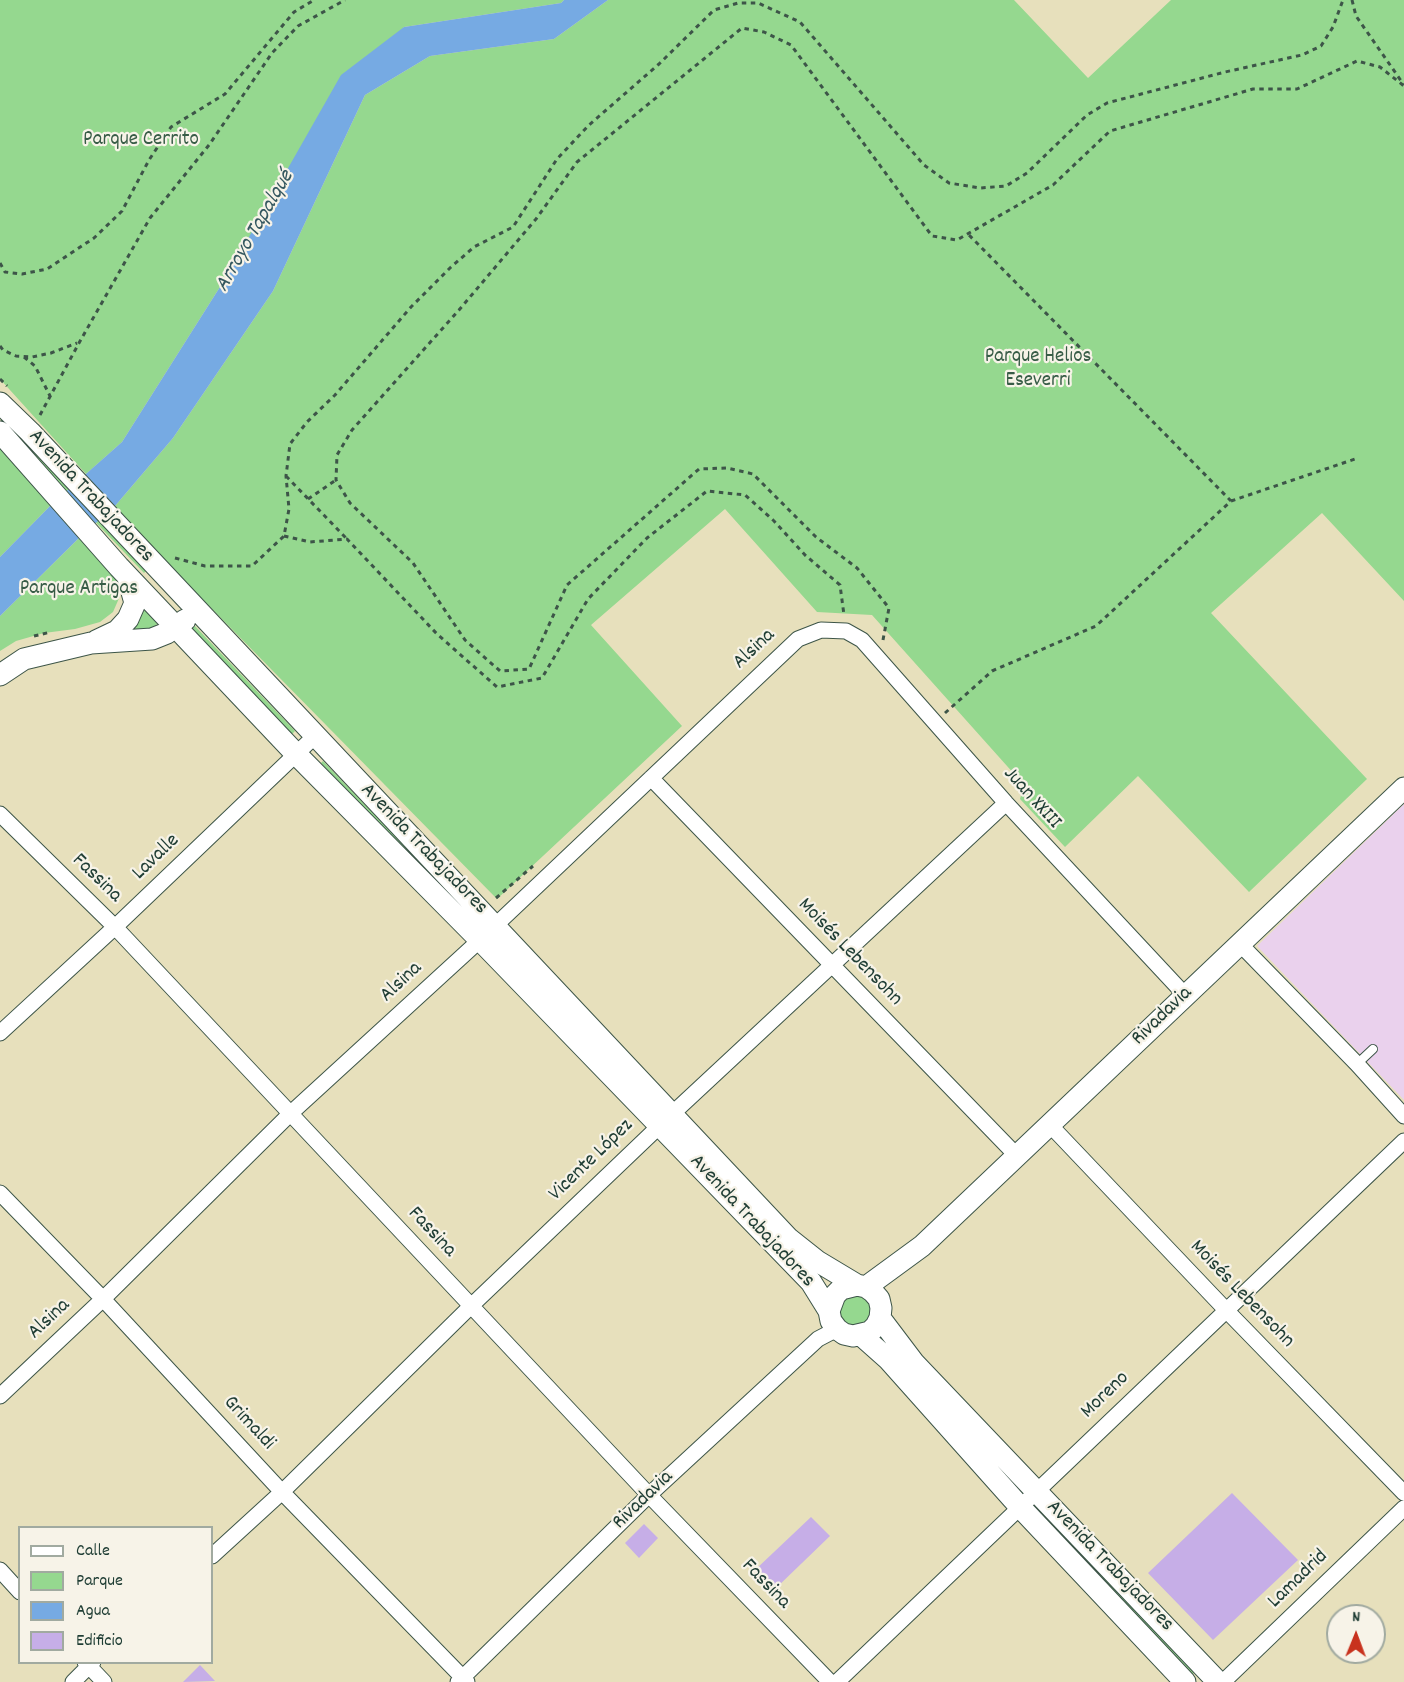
<!DOCTYPE html>
<html>
<head>
<meta charset="utf-8">
<style>
	body { margin:0 }
	#map { position:relative; width:1404px; height:1682px; overflow:hidden; background:#e7e0bc; font-family:Dekko,sans-serif }
	canvas { display:block }
	.legend { position:absolute; left:18px; top:1526px; width:195px; height:138px; box-sizing:border-box; background:#f7f3e8; border:2px solid #a1aaa0; margin:0; padding:8px 10px; list-style:none; font-size:18px; color:#1f3d34 }
	.legend li { display:flex; align-items:center; gap:12px; height:30px }
	.legend b { width:30px; border:2px solid #a1aaa0 }
	.north { position:absolute; left:1326px; top:1604px; width:60px; height:60px; box-sizing:border-box; background:#f7f3e8; border:2px solid #a1aaa0; border-radius:50%; rotate:1deg; font-size:16px; font-weight:700; line-height:24px; text-align:center; color:#1f3d34 }
	.north::after { content:''; display:block; margin:auto; width:21px; height:27px; background:#c8321e; clip-path:polygon(50% 0,100% 100%,50% 72%,0 100%) }
</style>
</head>
<body>
<div id="map">
<canvas width="1404" height="1682"></canvas>
<ul class="legend">
<li><b style="height:8px;background:#fff"></b>Calle</li>
<li><b style="height:16px;background:#95d88f"></b>Parque</li>
<li><b style="height:16px;background:#76aae3"></b>Agua</li>
<li><b style="height:16px;background:#c6aee7"></b>Edificio</li>
</ul>
<div class="north">N</div>
</div>
<script>
const context = document.querySelector('canvas').getContext('2d');
context.lineJoin = 'round';
function fill(path, color) { context.fillStyle = color; context.fill(path, 'evenodd'); }
const shape = rows => new Path2D(rows.map(r => 'M' + r).join(''));
function stroke(path, color, width, dash) { context.strokeStyle = color; context.lineWidth = width; context.lineCap = dash ? 'butt' : 'round'; context.setLineDash(dash || []); context.stroke(path); }
function label(font, color, halo, rows, align = 'center') {
  context.font = font + ' Dekko,sans-serif'; context.lineWidth = 4.5; context.setLineDash([]); context.textBaseline = 'middle'; context.strokeStyle = halo; context.fillStyle = color; for (const [text, x, y, turn = 0] of rows) {
    context.save(); context.translate(x, y); context.rotate((+turn || 0) * Math.PI / 180); context.textAlign = isNaN(turn) ? turn : align; if (halo) context.strokeText(text, 0, 0); context.fillText(text, 0, 0); context.restore();
  }
}
fill(shape([
	[1404,804,1404,1100,1257,946]
]), '#ead1ed');
fill(shape([
	[0,0,564,0,561,3,404,27,225,279,122,442,86,474,0,379],
	[608,0,1014,0,1088,78,1171,0,1404,0,1404,601,1322,513,1211,613,1367,779,1249,892,1138,776,1065,847,1020,799,1024,785,872,615,817,612,725,509,591,625,682,726,497,899,156,552,115,506,173,438,273,291,365,95,430,56,554,39],
	[2,419,147,570,144,573,0,422],
	[0,446,52,504,0,557],
	[80,537,119,583,120,596,113,612,100,622,75,629,44,633,16,641,0,651,0,616],
	[146,607,158,622,155,627,138,634,129,629,141,610],
	[193,624,295,731,292,734,191,627],
	[323,761,468,913,465,915,321,763],
	[860,1294,872,1305,869,1322,853,1328,839,1318,838,1306,844,1297],
	[1050,1520,1195,1671,1193,1674,1048,1522]
]), '#95d88f');
fill(shape([
	[564,0,608,0,554,39,430,56,365,95,273,291,173,438,115,506,80,537,0,616,0,557,52,504,122,442,225,279,341,75,404,27,561,3]
]), '#76aae3');
fill(shape([
	[1232,1493,1298,1560,1213,1640,1148,1573],
	[811,1517,830,1536,774,1590,755,1570],
	[644,1524,658,1538,639,1558,625,1543],
	[200,1665,215,1681,183,1682]
]), '#c6aee7');
const lane = shape([
	[1357,1064,1373,1049]
]);
const street = shape([
	[651,778,1017,1156],
	[0,814,115,927,649,1495,830,1682],
	[1240,944,1357,1064,1404,1116],
	[0,1033,115,927,315,736],
	[1050,1125,1226,1310,1404,1493],
	[0,1193,103,1299,282,1492,467,1682],
	[0,1396,103,1299,291,1113,480,940,798,639,821,630,846,631,862,640,1006,803,1186,996],
	[212,1556,282,1492,471,1306,672,1114,1006,803],
	[0,1570,20,1592],
	[85,1662,104,1682],
	[73,1682,93,1662],
	[458,1682,649,1495,818,1339,837,1329],
	[837,1682,1404,1141],
	[1223,1682,1404,1508]
]);
const secondary = shape([
	[0,403,30,432,788,1238,817,1261,857,1285,866,1287,873,1292,879,1299,881,1308,880,1318,876,1326,870,1332,853,1336,844,1334,837,1329,831,1321,829,1311,835,1295,841,1289,857,1285],
	[0,432,119,567,296,754,480,940,811,1282,829,1311],
	[96,641,117,631,128,619,135,603,128,578],
	[0,675,24,659,91,643,152,639,167,633,185,620],
	[866,1287,922,1246,1404,788],
	[880,1318,914,1363,1218,1682],
	[862,1336,889,1360,1021,1508,1185,1682]
]);
stroke(lane, '#3d5548', 10);
stroke(street, '#3d5548', 17);
stroke(secondary, '#3d5548', 23);
stroke(shape([
	[1352,0,1356,16,1404,85],
	[0,263,5,272,22,274,47,269,94,238,122,211,149,160,171,127,225,94,294,12,314,0],
	[0,346,3,350,16,356,32,357,51,353,77,343],
	[24,357,35,366,50,396],
	[0,379,7,386],
	[40,415,79,343,150,218,209,145,272,53,298,26,345,0],
	[286,476,347,539],
	[308,499,336,480],
	[1231,501,1355,459],
	[284,536,310,542,347,539,437,634,497,687,542,678,588,599,647,538,707,491,745,495,774,521,805,555,840,585,844,615],
	[175,558,205,566,252,566,284,536,289,509,286,476,290,444,307,422,335,395,411,307,451,267,474,247,513,227,557,159,589,125,659,64,714,10,738,3,758,3,800,22,924,165,949,183,980,188,1006,186,1027,173,1087,115,1107,103,1225,72,1302,55,1321,46,1333,27,1343,0],
	[34,636,51,632],
	[883,640,889,608,857,568,816,537,753,474,727,468,699,469,567,585,529,669,500,671,465,640,413,563,350,503,336,480,337,455,352,430,459,310,536,219,577,162,742,28,764,32,791,45,932,236,957,240,1053,185,1110,131,1253,89,1297,89,1357,61,1380,67,1404,86],
	[945,713,992,671,1096,626,1231,501,968,234],
	[496,898,533,866]
]), '#3d5548', 3, [4.5, 4.5]);
stroke(lane, '#fff', 8);
stroke(street, '#fff', 15);
stroke(secondary, '#fff', 21);
label('21px', '#375c46', '#f7f3e8', [
	["Parque Cerrito",141,141],
	["Parque Helios",1038,358],
	["Eseverri",1038,382],
	["Parque Artigas",79,590]
]);
label('21px', '#1f3d34', '#f7f3e8', [
	["Avenida Trabajadores",90,497,47],
	["Alsina",755,650,-43],
	["Juan XXIII",1031,799,48],
	["Avenida Trabajadores",423,850,46],
	["Lavalle",157,858,-44],
	["Fassina",96,879,44],
	["Moisés Lebensohn",849,953,46],
	["Alsina",402,983,-43],
	["Rivadavia",1163,1017,-44],
	["Vicente López",592,1161,-44],
	["Avenida Trabajadores",751,1222,47],
	["Fassina",431,1233,47],
	["Moisés Lebensohn",1241,1295,46],
	["Alsina",50,1320,-43],
	["Moreno",1106,1396,-44],
	["Grimaldi",248,1424,47],
	["Rivadavia",644,1501,-44],
	["Avenida Trabajadores",1109,1567,46],
	["Lamadrid",1299,1580,-44],
	["Fassina",765,1585,46]
]);
label('italic 22px', '#355860', '#f7f3e8', [
	["Arroyo Tapalqué",256,232,-60]
]);
</script>
</body>
</html>
